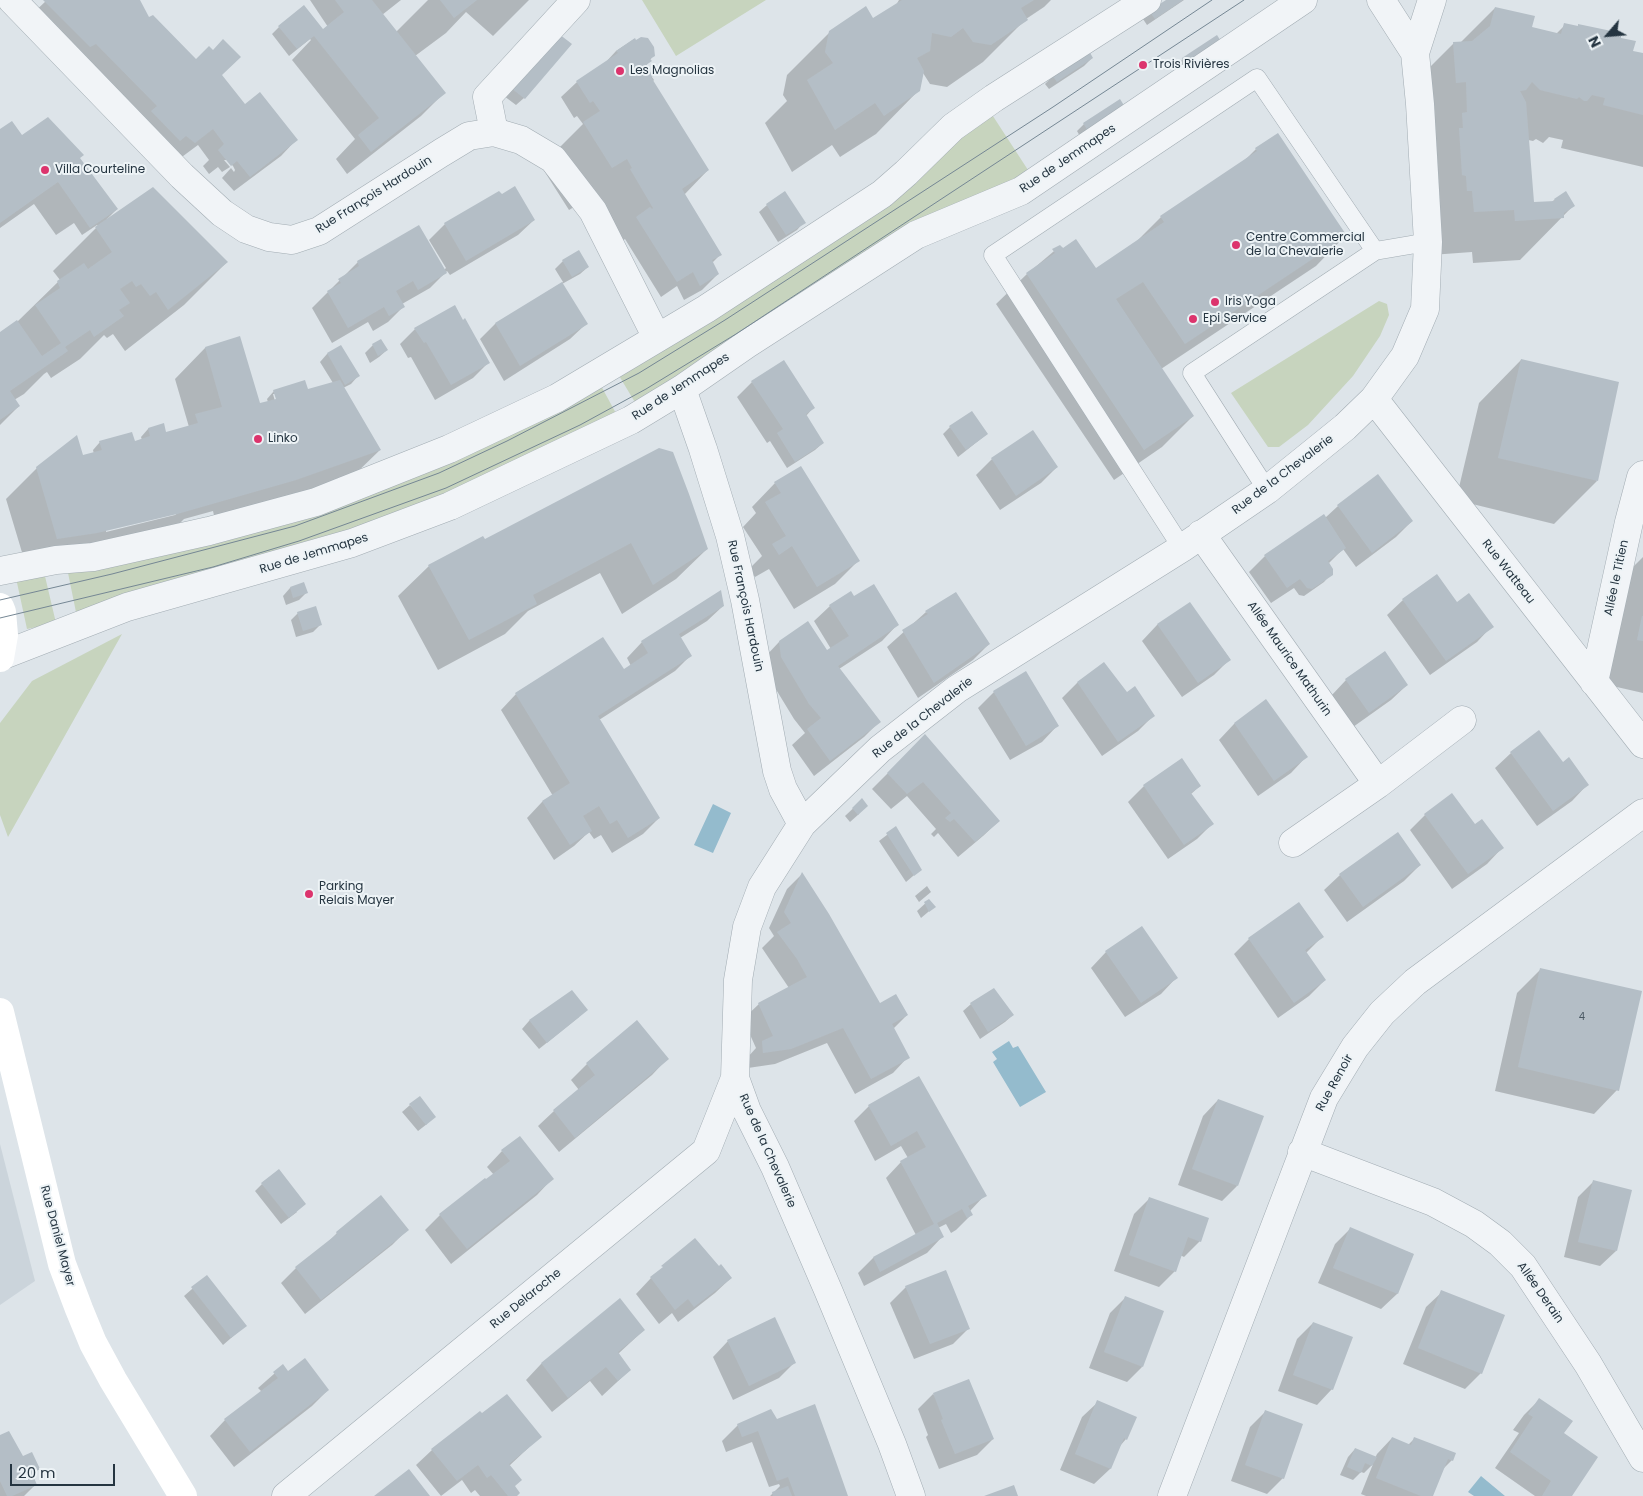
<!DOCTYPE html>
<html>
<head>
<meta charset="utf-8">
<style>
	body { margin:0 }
	#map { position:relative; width:1643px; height:1496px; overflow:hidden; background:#dde4e9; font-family:Poppins,sans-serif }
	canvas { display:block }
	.north { position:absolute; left:1583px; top:10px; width:50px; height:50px; -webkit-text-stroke:4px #edf3f6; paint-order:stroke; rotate:243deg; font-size:14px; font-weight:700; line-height:20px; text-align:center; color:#253541 }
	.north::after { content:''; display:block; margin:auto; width:18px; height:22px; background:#253541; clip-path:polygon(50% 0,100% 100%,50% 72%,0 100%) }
	.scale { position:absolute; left:10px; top:1464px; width:105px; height:22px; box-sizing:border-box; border:2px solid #253541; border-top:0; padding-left:6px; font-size:15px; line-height:18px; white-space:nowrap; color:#253541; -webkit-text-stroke:4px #edf3f6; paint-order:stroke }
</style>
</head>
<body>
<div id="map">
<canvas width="1643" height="1496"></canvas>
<div class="north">N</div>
<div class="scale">20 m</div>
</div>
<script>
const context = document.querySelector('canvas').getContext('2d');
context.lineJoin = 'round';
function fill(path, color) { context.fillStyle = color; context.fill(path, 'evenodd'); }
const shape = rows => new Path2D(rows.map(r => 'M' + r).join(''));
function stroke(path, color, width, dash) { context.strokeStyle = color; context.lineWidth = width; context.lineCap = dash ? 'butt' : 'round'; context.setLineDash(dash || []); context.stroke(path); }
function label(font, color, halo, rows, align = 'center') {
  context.font = font + ' Poppins,sans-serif'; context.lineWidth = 4; context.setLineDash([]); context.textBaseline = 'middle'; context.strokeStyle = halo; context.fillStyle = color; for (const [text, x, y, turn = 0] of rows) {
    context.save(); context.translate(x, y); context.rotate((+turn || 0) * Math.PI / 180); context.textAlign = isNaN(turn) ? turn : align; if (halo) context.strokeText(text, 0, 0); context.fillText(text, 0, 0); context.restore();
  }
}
fill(shape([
	[0,1144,35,1281,0,1305]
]), '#cbd4db');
fill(shape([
	[642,0,766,0,676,56],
	[989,110,1028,170,639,409,618,374],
	[1379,301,1387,304,1389,315,1380,336,1353,376,1308,425,1279,447,1268,447,1231,393],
	[600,384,618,417,382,522,77,617,67,568,114,565],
	[44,572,56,623,27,629,16,578],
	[122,634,8,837,0,815,0,723,32,681]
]), '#c7d4be');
fill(shape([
	[713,804,731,813,713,853,694,845],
	[1009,1041,1013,1048,1018,1046,1046,1092,1020,1107,993,1062,997,1059,992,1052],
	[1481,1476,1505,1496,1474,1496,1468,1492]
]), '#94bbcd');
fill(shape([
	[47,0,139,0,147,17,196,60,221,75,244,104,296,140,281,156,234,191,222,178,231,168,234,172,235,170,233,166,227,160,224,160,230,167,222,172,218,167,209,174,203,166,209,160,198,145,171,165,29,17],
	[310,0,401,0,382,15,396,32,428,0,529,0,493,36,466,12,446,33,415,56,444,93,421,116,347,174,336,159,355,139,292,60,311,40,310,39,289,56,272,34,279,27,317,33,328,27],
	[899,0,1051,0,1044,7,1026,19,983,62,947,87,930,84,923,73,919,90,876,134,840,157,832,145,792,172,765,123,787,101,783,95,787,75,830,32,873,20,896,5],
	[1168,0,1184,0,1147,25,1143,19,1150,12],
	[1495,8,1531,28,1556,34,1565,25,1576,27,1579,25,1619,39,1632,52,1643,55,1643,167,1561,148,1563,140,1549,137,1543,143,1536,139,1533,141,1528,140,1533,203,1552,202,1554,200,1573,206,1520,260,1473,263,1472,252,1431,255,1411,86,1454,43,1461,42],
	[1217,37,1179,72,1175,67,1183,59],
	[634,39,653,56,645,67,654,80,652,82,708,170,684,195,720,255,712,263,718,274,702,290,684,300,677,286,661,297,625,239,610,249,584,201,569,210,541,166,583,124,577,116,574,118,561,97,577,82,605,63,616,51],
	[552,43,524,98,516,105,504,96],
	[1092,58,1084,66,1049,89,1045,84,1053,76],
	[1119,101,1081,138,1077,131,1084,124],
	[0,131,22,137,79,158,117,209,107,219,108,220,227,262,184,305,125,351,113,334,107,338,104,335,80,359,51,378,47,372,44,374,24,394,14,400,19,406,0,425,0,333,17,322,60,280,53,271,98,226,97,225,82,235,74,223,56,235,34,204,0,228],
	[1256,149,1346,235,1316,266,1161,369,1193,416,1162,447,1114,480,996,304,1027,274,1060,246,1095,270,1134,244,1161,217,1243,162],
	[785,193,804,222,797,230,778,242,759,212,767,205],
	[534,220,518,235,450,275,447,271,430,288,402,304,403,307,388,322,373,331,368,322,332,343,312,308,358,262,444,270,446,268,429,240,445,224],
	[579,252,588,267,580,274,562,284,586,324,570,339,504,381,480,339,495,324,563,282,555,269,563,261],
	[415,329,489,362,473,378,435,400,411,357,408,358,400,344],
	[239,338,259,405,268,402,267,399,274,391,307,390,333,383,320,362,327,354,341,347,358,376,351,384,343,388,380,450,349,480,216,524,213,511,184,519,165,538,27,569,6,499,37,468,94,454,93,450,100,442,130,443,142,440,141,437,148,429,163,425,162,434,189,427,175,379,205,348],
	[273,394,276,394,276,405],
	[179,512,175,515,106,532,106,530],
	[381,341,387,350,379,357,370,363,365,353,373,345],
	[1521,360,1597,481,1554,524,1456,500,1479,403],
	[752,382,813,408,806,416,823,443,815,450,787,468,770,441,767,443,737,397],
	[950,427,987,434,958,457,943,434],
	[1032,432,1057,467,1041,483,1000,510,976,475,992,459],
	[659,449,707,549,676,579,622,614,600,573,528,611,505,634,438,670,398,596,429,566,484,541],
	[775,483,858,561,835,584,794,609,769,569,755,577,749,569,762,556,743,527,756,513,752,507],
	[1338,506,1412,521,1396,537,1356,567,1343,549,1328,564,1331,574,1324,582,1304,596,1299,595,1294,588,1271,603,1249,572,1265,556,1323,516,1325,518],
	[1643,557,1643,693,1595,682,1617,583],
	[303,584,306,593,299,600,286,605,283,596,290,588],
	[854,598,897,625,882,641,839,669,879,722,864,737,814,776,792,745,805,733,794,719,766,673,764,658,779,642,826,652,831,649,814,621,830,606],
	[1403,600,1457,604,1492,626,1477,642,1430,675,1387,615],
	[1190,604,1230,659,1214,675,1182,697,1142,641,1157,625],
	[723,606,707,621,680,638,690,656,675,671,599,720,659,818,643,834,612,853,601,835,594,839,589,832,574,846,554,860,527,818,542,802,553,796,501,710,516,694,623,671,631,666,627,658,642,642],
	[926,612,989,644,973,660,918,698,887,647],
	[298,613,320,625,313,632,296,637,291,620],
	[1104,663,1126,694,1153,716,1138,731,1102,756,1062,698,1077,683],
	[1346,680,1407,685,1391,700,1353,727,1331,696],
	[994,692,1057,726,1042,742,1010,760,978,708],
	[1266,701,1306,757,1291,773,1258,796,1219,740,1234,724],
	[925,736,999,821,983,836,958,857,938,833,934,837,931,834,936,829,907,796,891,809,872,789],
	[1511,753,1562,764,1587,785,1572,801,1537,826,1495,768],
	[1144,786,1200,786,1191,794,1212,824,1197,839,1168,859,1128,802],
	[862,800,859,814,850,822,845,816],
	[1425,815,1475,826,1502,848,1487,864,1452,889,1410,830],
	[896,828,920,870,906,882,879,841],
	[1420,865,1404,881,1347,922,1324,890,1340,875],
	[802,874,879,1004,907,1015,893,1029,908,1057,893,1073,855,1094,827,1043,775,1064,748,1068,747,1058,756,1048,743,1019,759,1004,789,988,762,948,774,936,769,928,787,889],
	[927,886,931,892,919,902,915,896],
	[929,900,934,907,921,918,917,911],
	[1322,937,1306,953,1325,980,1309,996,1278,1018,1234,954,1249,939],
	[1106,952,1176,978,1161,994,1125,1017,1091,968],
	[1541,969,1617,1090,1594,1114,1495,1091,1517,993],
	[572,991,579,1017,539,1049,522,1029,529,1021],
	[971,1004,1013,1015,1005,1022,980,1039,963,1011],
	[637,1022,667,1059,652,1075,559,1152,538,1126,554,1111,579,1090,571,1080,587,1064],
	[918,1077,985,1195,970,1211,971,1215,956,1230,951,1233,946,1224,938,1228,942,1237,927,1253,864,1286,858,1273,873,1258,916,1235,886,1178,901,1162,908,1158,901,1146,875,1161,854,1121,869,1106],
	[1218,1100,1237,1186,1222,1201,1178,1185,1203,1116],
	[410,1105,427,1124,418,1131,402,1112],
	[502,1151,552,1179,537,1195,451,1264,425,1230,440,1215,494,1175,487,1167],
	[1593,1182,1616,1251,1600,1266,1564,1257,1578,1197],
	[262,1184,297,1212,281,1224,255,1191],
	[1150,1198,1200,1241,1184,1257,1180,1255,1175,1271,1159,1287,1114,1271,1134,1214],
	[1350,1229,1413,1254,1397,1294,1381,1309,1318,1283,1335,1244],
	[407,1230,392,1245,305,1314,281,1283,296,1268,324,1246,337,1233],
	[719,1268,731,1278,715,1293,678,1322,672,1313,659,1324,636,1294,651,1278],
	[207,1276,245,1326,223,1345,184,1296],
	[906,1287,969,1328,953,1344,914,1359,890,1303],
	[1442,1292,1481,1373,1465,1389,1403,1364,1426,1307],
	[1125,1298,1142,1367,1127,1382,1089,1368,1110,1313],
	[620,1300,644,1330,618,1354,630,1370,602,1396,590,1381,552,1412,526,1380,541,1364],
	[1313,1323,1332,1389,1317,1405,1278,1391,1297,1339],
	[728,1341,795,1362,779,1378,733,1400,713,1357],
	[283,1366,288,1372,328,1390,312,1406,234,1467,210,1436,225,1420,262,1392,258,1388],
	[933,1394,993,1439,977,1455,939,1469,926,1437,928,1435,918,1409],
	[1540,1399,1562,1434,1570,1496,1535,1496,1495,1468,1519,1433,1513,1430,1524,1415],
	[1098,1402,1126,1439,1120,1446,1110,1469,1094,1484,1060,1470,1082,1417],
	[1266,1411,1283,1478,1267,1494,1231,1481,1250,1427],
	[776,1420,847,1496,770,1496,780,1486,779,1484,769,1487,752,1442,726,1452,722,1441,738,1425],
	[0,1436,22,1457,39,1469,31,1476,35,1485,24,1496,0,1496],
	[540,1437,509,1466,516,1496,480,1496,475,1490,471,1493,462,1480,441,1496,416,1465,432,1450],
	[1392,1438,1408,1445,1414,1439,1452,1460,1442,1470,1432,1496,1366,1496,1361,1494,1373,1464,1364,1473,1361,1472,1353,1480,1340,1475,1348,1457,1355,1449,1375,1458,1377,1454]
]), '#0003');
fill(shape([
	[43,0,140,0,149,17,153,15,196,59,209,46,213,50,223,39,241,57,222,75,245,104,260,92,298,140,250,177,237,161,231,166,218,150,224,144,213,129,195,143,186,136,180,141,151,111,157,106,96,44,90,47],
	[335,0,372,0,446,93,371,152,358,135,379,118,314,36,297,49,278,26,304,5,323,29,344,12],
	[440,0,477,0,454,18],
	[902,0,1034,0,1021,8,1028,20,991,45,973,42,963,28,951,37,932,33,930,51,917,58,924,71,920,91,884,116,875,103,835,130,807,80,833,63,825,52,829,31,866,6,873,18],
	[1166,0,1183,0,1155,19,1149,11],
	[1495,7,1535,16,1532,27,1561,34,1564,23,1578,26,1578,24,1621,33,1621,38,1636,41,1633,51,1643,53,1643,115,1603,105,1605,98,1592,95,1587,101,1584,101,1579,97,1577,99,1540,90,1532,82,1526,90,1520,91,1526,102,1534,202,1555,201,1554,199,1566,191,1575,206,1564,213,1564,218,1515,221,1514,210,1474,212,1472,191,1467,191,1466,176,1462,175,1459,128,1463,128,1462,113,1467,112,1466,82,1456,83,1453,42,1472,41,1490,26],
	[559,34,572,44,525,99,511,88],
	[1217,35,1222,43,1187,66,1182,58],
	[641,37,648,38,654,47,655,56,650,59,652,61,646,65,653,76,651,77,709,170,682,189,722,255,712,260,719,274,700,286,693,272,677,282,636,217,650,207,652,209,653,208,630,169,632,168,627,159,612,168,583,122,600,111,593,101,590,103,576,81,618,53,616,51,635,38,636,40],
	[1089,51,1093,58,1057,82,1052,75],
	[1120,99,1125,107,1088,131,1083,123],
	[48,117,84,155,80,158,118,209,90,228,58,182,0,223,0,129,12,121,22,135],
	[1278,133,1347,236,1185,344,1143,282,1116,299,1194,416,1144,450,1026,273,1055,253,1052,249,1060,245,1063,248,1076,239,1096,268,1164,222,1160,216,1257,151,1255,148],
	[515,186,535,220,466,261,444,223,499,191,502,194],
	[153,187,228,262,168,310,156,292,150,296,141,284,136,287,132,281,120,289,130,303,119,310,124,316,94,337,90,330,65,347,68,351,10,391,20,406,0,420,0,332,17,320,42,356,61,343,35,305,60,288,57,281,84,263,88,269,112,252,95,227],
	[785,191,806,223,786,235,766,204],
	[419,225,447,273,418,290,413,281,396,291,405,307,389,316,384,307,348,328,327,291,341,283,338,279,359,266,357,261],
	[579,250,589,267,572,277,562,260],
	[562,282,588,324,520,366,495,323],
	[455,305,463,320,465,318,490,363,451,385,426,342,424,343,414,328],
	[240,336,260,403,276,399,273,390,305,380,308,389,340,380,381,450,296,480,177,514,97,533,57,539,36,467,77,435,83,455,102,450,99,441,132,432,135,441,150,436,148,428,164,423,166,432,198,423,195,414,222,407,205,347],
	[381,339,388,350,378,356,372,344],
	[341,345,360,376,345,385,327,353],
	[1521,359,1619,382,1598,481,1498,458],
	[784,360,815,408,806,414,824,443,795,462,777,433,783,429,751,381],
	[972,411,988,434,966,450,949,426],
	[1033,430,1058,467,1016,496,991,458],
	[659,448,673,452,689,494,708,549,653,585,631,543,533,595,537,604,469,640,428,565,483,536,485,539],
	[801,466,860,561,817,587,792,546,779,555,772,544,786,536,765,502,781,493,774,482],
	[1378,474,1413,521,1372,553,1337,505],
	[1324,514,1346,548,1328,561,1333,569,1333,575,1312,589,1307,588,1300,579,1287,588,1264,555],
	[1437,574,1457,602,1469,593,1494,627,1446,661,1402,599],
	[304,582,308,593,293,598,290,587],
	[874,584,899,625,838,666,881,722,830,761,807,729,821,718,809,704,781,657,779,641,808,621,827,650,849,636,829,605,851,591,854,596],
	[721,590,724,606,679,634,692,656,598,716,660,818,628,838,617,820,610,824,599,806,583,816,592,831,570,845,542,801,570,783,515,693,603,637,624,669,648,653,641,641],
	[956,592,990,644,934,683,902,630,928,614,925,611],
	[1190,602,1231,660,1198,683,1157,624],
	[316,606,322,625,303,631,297,612],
	[1642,616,1643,616,1643,641,1637,640],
	[1385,651,1408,685,1369,713,1345,679],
	[1104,662,1127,692,1135,686,1155,716,1118,742,1077,682],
	[1026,671,1059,726,1026,746,993,691],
	[1266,699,1308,757,1274,781,1234,723],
	[1539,730,1563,762,1569,757,1589,785,1553,811,1510,752],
	[925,734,1000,821,975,842,954,819,950,822,945,818,951,813,923,782,907,794,887,773],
	[1182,758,1201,786,1191,793,1214,824,1184,845,1143,785],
	[1452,793,1475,824,1482,819,1504,848,1468,874,1424,814],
	[862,798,868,806,858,815,852,808],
	[896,826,922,870,914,876,886,833],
	[1398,832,1421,865,1363,907,1339,874],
	[802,872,829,914,880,1003,896,994,908,1015,892,1024,910,1058,871,1079,843,1028,791,1049,763,1053,762,1041,773,1036,758,1003,807,977,797,959,777,932,791,923,784,912],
	[929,899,936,907,929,912,924,902],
	[1299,902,1324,937,1305,950,1326,980,1294,1003,1248,938],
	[1142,926,1178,978,1141,1003,1105,951],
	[1540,968,1642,991,1619,1091,1518,1067],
	[994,988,1014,1015,988,1032,970,1003],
	[572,990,588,1010,547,1043,529,1020],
	[637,1020,669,1059,575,1138,553,1110,595,1075,586,1063],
	[919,1076,987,1196,968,1206,973,1215,967,1218,962,1209,937,1223,944,1237,880,1272,873,1257,934,1224,900,1161,926,1147,917,1131,891,1146,868,1105],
	[420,1096,436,1117,426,1125,409,1104],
	[1218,1099,1264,1116,1238,1186,1192,1169],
	[520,1136,554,1179,467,1249,439,1214,485,1178,486,1179,510,1161,501,1150],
	[279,1169,306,1204,289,1218,261,1183],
	[1593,1180,1632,1190,1617,1251,1578,1242],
	[381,1195,409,1230,321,1300,295,1267,337,1234,336,1232],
	[1149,1197,1209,1218,1201,1242,1188,1237,1176,1272,1129,1255],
	[1350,1227,1414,1254,1398,1294,1333,1268],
	[695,1238,719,1266,721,1264,732,1278,694,1307,688,1299,675,1310,650,1277,663,1267,661,1266],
	[946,1270,970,1329,930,1344,905,1286],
	[207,1275,247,1326,231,1338,191,1287],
	[1441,1290,1505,1315,1482,1374,1418,1348],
	[1125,1296,1164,1311,1143,1367,1104,1352],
	[620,1298,645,1330,618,1352,631,1370,618,1381,606,1367,568,1398,541,1363],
	[775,1317,796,1363,749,1386,727,1340],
	[1313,1322,1353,1337,1333,1390,1293,1375],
	[305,1358,329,1390,250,1452,224,1419,278,1378,273,1372,283,1364,288,1371],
	[969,1379,994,1439,955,1454,941,1420,943,1419,933,1393],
	[507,1394,542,1437,509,1464,522,1480,515,1486,520,1493,517,1496,508,1496,491,1475,487,1478,478,1465,457,1481,431,1449,480,1411,482,1413],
	[1539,1398,1573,1421,1564,1433,1598,1457,1572,1496,1542,1496,1551,1481,1510,1452,1533,1417,1528,1414],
	[1097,1400,1137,1417,1127,1440,1124,1438,1111,1469,1075,1454],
	[815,1404,835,1459,848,1496,795,1496,788,1477,777,1481,758,1431,742,1437,737,1424,771,1409,777,1419],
	[1265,1410,1303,1424,1284,1479,1245,1465],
	[9,1431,23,1456,32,1452,40,1469,32,1473,37,1485,12,1496,7,1496,0,1481,0,1435],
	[1392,1437,1411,1445,1414,1437,1456,1453,1453,1461,1448,1459,1433,1496,1421,1496,1376,1478],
	[1355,1448,1377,1457,1372,1466,1365,1463,1361,1473,1347,1467],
	[409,1469,430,1496,374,1496],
	[1014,1485,1018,1496,984,1496],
	[788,1486,792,1496,773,1496,772,1492]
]), '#b4bec6');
const service = shape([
	[1267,490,1192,373,1375,251,1428,242],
	[1182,548,993,255,1257,78,1375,251]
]);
const minor = shape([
	[12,0,182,176,222,213,246,229,269,237,292,240,319,231,441,153,469,136,494,132,521,140,553,159,593,211,657,338],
	[1381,0,1415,53],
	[494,132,487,97,576,0],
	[682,389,703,449,730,536,745,600,777,771,783,789,802,824],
	[1374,399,1643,744],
	[1201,534,1378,784],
	[0,571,56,560,93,557,209,531,316,502,449,449,557,398,706,309,882,194,906,173,953,127,994,98,1147,0],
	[1,656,127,607,352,543,450,506,631,420,682,389,747,344,916,235,1021,191,1303,0],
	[1594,682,1629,522,1641,477,1643,475],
	[1293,843,1378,784,1462,720],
	[1302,1152,1433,1202,1474,1224,1500,1243,1523,1266,1588,1364,1643,1458],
	[286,1496,706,1151,735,1078],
	[911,1496,892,1444,828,1290,775,1167,747,1111,735,1078,738,980,747,927,762,887,802,824,880,749,957,689,1182,548,1267,490,1345,427,1374,399,1405,356,1425,309,1428,242,1420,104,1415,53,1432,0],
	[1172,1496,1324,1098,1355,1047,1382,1013,1415,982,1643,813]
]);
stroke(service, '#a2acb3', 19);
stroke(minor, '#a2acb3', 29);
stroke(service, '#f1f4f7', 18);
stroke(minor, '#f1f4f7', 28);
stroke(shape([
	[0,607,2,612,4,635,0,658],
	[0,1012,62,1264,79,1309,93,1343,113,1380,183,1496]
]), '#fff', 28);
stroke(shape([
	[0,600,112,574,295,526,439,473,507,441,639,373,725,320,1053,107,1212,0],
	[0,618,213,567,299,541,446,488,580,425,646,389,736,334,1244,0]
]), '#758794', 1);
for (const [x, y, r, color] of [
	[1143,65,5,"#dc346d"],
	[620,71,5,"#dc346d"],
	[45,170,5,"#dc346d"],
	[1236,245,5,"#dc346d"],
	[1215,302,5,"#dc346d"],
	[1193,319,5,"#dc346d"],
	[258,439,5,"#dc346d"],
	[309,894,5,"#dc346d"]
]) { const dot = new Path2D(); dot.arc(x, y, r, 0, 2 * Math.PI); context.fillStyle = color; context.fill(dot); stroke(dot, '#edf3f6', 2); }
label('10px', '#495762', null, [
	["4",1582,1017]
]);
label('12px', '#253541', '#edf3f6', [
	["Trois Rivières",1153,65],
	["Les Magnolias",630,71],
	["Villa Courteline",55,170],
	["Centre Commercial",1246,238],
	["de la Chevalerie",1246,252],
	["Iris Yoga",1225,302],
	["Epi Service",1203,319],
	["Linko",268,439],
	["Parking",319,887],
	["Relais Mayer",319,901]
], 'left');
label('12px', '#253541', '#edf3f6', [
	["Rue de Jemmapes",1068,159,-34],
	["Rue François Hardouin",374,195,-32],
	["Rue de Jemmapes",681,387,-33],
	["Rue de la Chevalerie",1283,475,-37],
	["Rue de Jemmapes",314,554,-17],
	["Rue Watteau",1508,572,52],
	["Allée le Titien",1617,578,-78],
	["Rue François Hardouin",745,606,78],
	["Allée Maurice Mathurin",1289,659,55],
	["Rue de la Chevalerie",923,718,-38],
	["Rue Renoir",1335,1083,-61],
	["Rue de la Chevalerie",767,1151,66],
	["Rue Daniel Mayer",57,1236,75],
	["Allée Derain",1540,1293,55],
	["Rue Delaroche",526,1299,-39]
]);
</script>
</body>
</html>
